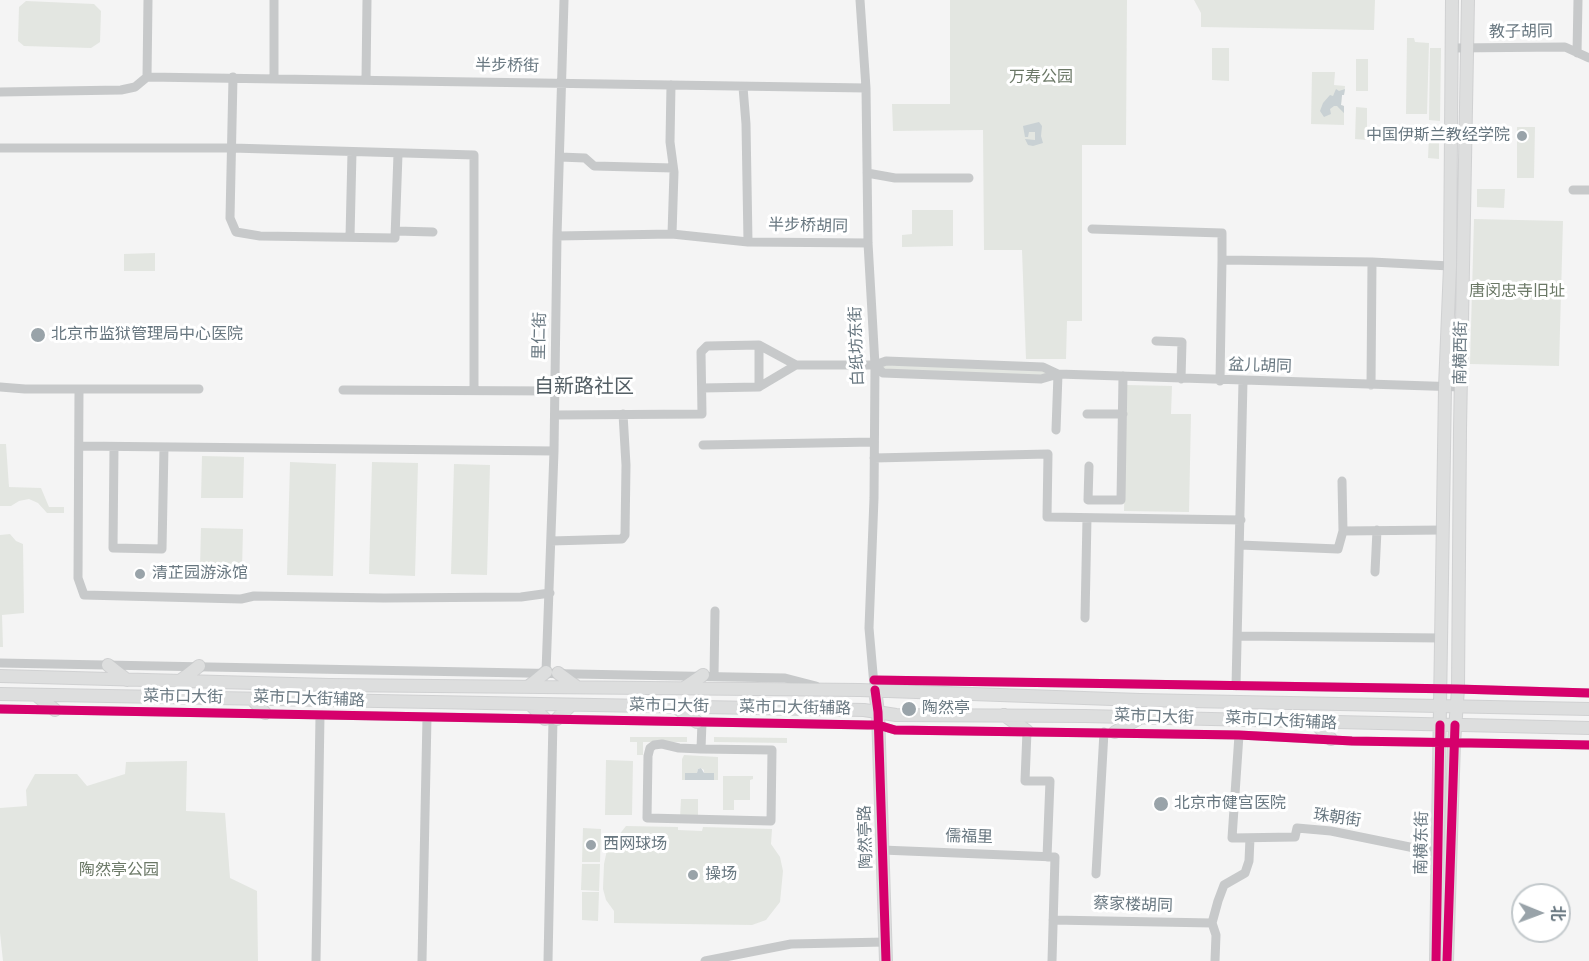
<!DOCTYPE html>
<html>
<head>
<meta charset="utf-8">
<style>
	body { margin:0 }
	#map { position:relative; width:1589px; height:961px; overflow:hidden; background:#f4f4f4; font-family:"Source Sans 3","Noto Sans SC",sans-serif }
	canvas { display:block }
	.north { position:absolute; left:1511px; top:883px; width:60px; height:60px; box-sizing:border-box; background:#fff; border:2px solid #c3c9cc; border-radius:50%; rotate:91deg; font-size:16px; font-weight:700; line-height:24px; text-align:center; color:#687780 }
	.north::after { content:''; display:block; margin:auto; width:21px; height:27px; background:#99a3a9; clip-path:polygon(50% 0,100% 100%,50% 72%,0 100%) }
</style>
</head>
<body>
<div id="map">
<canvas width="1589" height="961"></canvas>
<div class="north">北</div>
</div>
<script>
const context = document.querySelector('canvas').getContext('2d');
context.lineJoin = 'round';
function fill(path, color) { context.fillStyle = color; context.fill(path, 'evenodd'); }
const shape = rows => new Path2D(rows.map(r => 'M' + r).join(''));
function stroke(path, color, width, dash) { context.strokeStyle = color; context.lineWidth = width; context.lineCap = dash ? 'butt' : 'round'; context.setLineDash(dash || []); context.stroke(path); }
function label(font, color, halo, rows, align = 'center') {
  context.font = font + ' "Source Sans 3","Noto Sans SC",sans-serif'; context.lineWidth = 6; context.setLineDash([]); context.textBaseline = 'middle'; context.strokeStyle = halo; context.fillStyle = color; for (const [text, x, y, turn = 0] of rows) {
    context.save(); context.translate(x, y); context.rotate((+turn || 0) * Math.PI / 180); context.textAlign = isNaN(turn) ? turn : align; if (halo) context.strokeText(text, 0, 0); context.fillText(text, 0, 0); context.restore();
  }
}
fill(shape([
	[950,0,1127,0,1126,145,1082,145,1082,321,1067,321,1066,359,1026,359,1022,250,984,250,983,130,893,131,892,104,950,104],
	[1194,0,1375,0,1374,30,1201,27,1201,13],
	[26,1,94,4,101,11,100,42,91,48,24,46,18,41,19,7],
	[1407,38,1414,38,1415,42,1429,43,1427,114,1406,114],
	[1212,48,1229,48,1229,81,1212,80],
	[1430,48,1441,48,1440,121,1429,120],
	[1356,59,1368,59,1368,91,1356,91],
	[1312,72,1335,72,1334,85,1345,86,1344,95,1342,95,1341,105,1344,106,1344,125,1311,124],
	[1356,107,1367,108,1367,140,1355,139],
	[1517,127,1535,127,1534,178,1517,178],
	[1429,136,1439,136,1439,159,1428,158],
	[1477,189,1505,189,1504,208,1477,207],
	[912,210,953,210,953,246,902,247,902,235,912,234],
	[1474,219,1563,221,1559,366,1470,364],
	[155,253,155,271,124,271,124,254],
	[875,365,1043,367,1058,374,1041,379,883,373],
	[1127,385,1172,386,1171,414,1191,414,1189,512,1124,511],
	[0,444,6,444,9,487,41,488,49,507,64,507,64,513,47,513,38,503,29,499,19,501,11,506,0,506],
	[202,456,244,457,243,498,201,498],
	[290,462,336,464,333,576,287,575],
	[372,462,418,463,415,576,369,574],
	[454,464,490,465,487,575,451,574],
	[201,528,243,529,242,570,200,569],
	[10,534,16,541,23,544,24,613,2,615,3,647,0,647,0,535],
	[630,737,687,737,687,742,643,742,643,755,637,755,637,742,630,742],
	[714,737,787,738,787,743,714,742],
	[684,755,718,757,718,780,714,780,714,773,704,773,704,770,701,768,698,769,697,773,686,773,685,780,682,780,682,759],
	[606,760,633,761,632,815,605,815],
	[187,761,186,811,225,813,230,878,257,891,258,961,3,961,0,933,0,808,27,806,26,790,35,774,77,774,87,786,125,774,126,762],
	[723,776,753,776,753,779,750,780,750,800,734,800,734,810,723,810],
	[681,799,698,799,698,818,680,818],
	[626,826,678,827,678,830,702,831,703,827,772,829,771,844,780,857,783,871,780,902,766,920,752,925,614,923,614,911,606,900,603,889,604,864,607,850],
	[583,828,601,829,600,862,582,862],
	[582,864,600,864,599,891,581,890],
	[582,892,599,892,598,921,582,920]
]), '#e3e6e1');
fill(shape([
	[1336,89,1339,91,1345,89,1344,95,1342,95,1341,105,1344,106,1344,113,1337,106,1334,106,1330,109,1331,114,1324,117,1320,111,1323,103,1330,95,1333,96],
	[1039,122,1042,126,1041,136,1043,143,1033,146,1028,145,1025,139,1035,140,1035,132,1029,132,1028,137,1025,137,1023,126],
	[701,768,704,773,714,773,714,780,685,780,685,773,697,773,698,769]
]), '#c9d1d4');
const major = shape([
	[108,665,127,680],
	[558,673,577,687],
	[0,676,329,685,860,690,1140,700,1589,709],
	[180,681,199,666],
	[528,687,546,672],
	[684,688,703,675],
	[875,690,878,712,886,961],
	[0,694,864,710,896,715,1085,716,1589,728],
	[36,695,55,710],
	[252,699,265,713],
	[531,705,545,719],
	[677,708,697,722],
	[1004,715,1027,731],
	[557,719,570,706],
	[1314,722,1331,739],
	[1115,732,1140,718],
	[1436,961,1445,387,1450,266,1452,0],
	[1447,961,1454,743,1458,689,1460,429,1468,0]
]);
stroke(major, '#d0d1d2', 14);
stroke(shape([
	[860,0,866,88,868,243,875,365,874,498,869,628,874,685],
	[1452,48,1565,47,1589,58],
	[1577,53,1578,0],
	[147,77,148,0],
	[233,77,230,218,236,232,260,236,395,238,398,154],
	[274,78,274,0],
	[366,80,367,0],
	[671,85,670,142,674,172,672,234],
	[743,87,746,124,748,242],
	[0,92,121,90,135,87,147,77,866,88],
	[0,148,232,148,474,155,474,390],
	[560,157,585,158,594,166,673,168],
	[867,173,895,178,969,178],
	[1573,190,1589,190],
	[1092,229,1222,233,1222,260,1372,262,1450,266],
	[396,231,433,232],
	[557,236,672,234,748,242,868,243],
	[350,237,352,152],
	[1156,341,1182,342,1181,379],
	[759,345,759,387,796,365],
	[875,365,883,373,1041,379,1058,374,1461,387],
	[1220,381,1222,260],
	[1371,385,1372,262],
	[0,387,25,389,199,389],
	[702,388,759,387],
	[79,390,78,578,84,595,241,599,254,596,384,598,521,597,550,593],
	[343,390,556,391],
	[1087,414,1123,414],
	[555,415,702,414,701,352,707,346,759,345,796,365,875,365,886,361,1043,367,1058,374],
	[1056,430,1058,374],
	[703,445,874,442],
	[79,446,554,451],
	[114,447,113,548,162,549,164,447],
	[874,458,1048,454,1047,517,1241,520],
	[1089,466,1088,500,1121,500,1123,376],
	[1342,481,1343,531],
	[551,541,622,539,625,535,626,465,623,414],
	[1240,545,1338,549,1343,531,1443,530],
	[1375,572,1377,530],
	[1085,618,1087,518],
	[1238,636,1441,638],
	[0,663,785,678,816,686],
	[546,672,554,451,557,236,564,0],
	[714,676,715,611],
	[874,680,1458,689,1589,693],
	[1236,686,1243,381],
	[0,709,868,725,878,725,895,730,1239,735,1352,741,1589,745],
	[1027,731,1025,781,1050,781,1047,857],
	[1239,735,1232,838,1295,837,1297,828,1331,831,1439,853],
	[701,749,679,748,662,744,654,745,650,748,648,756,647,818,771,821,772,750,701,749,702,722],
	[882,850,1055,857,1052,961],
	[1096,874,1104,732],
	[1053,920,1212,923],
	[316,961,320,716],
	[422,961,427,717],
	[548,961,553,719],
	[705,961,791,944,885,942],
	[1215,961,1216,935,1212,923,1218,901,1224,885,1245,873,1249,861,1250,838]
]), '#c7c9ca', 9);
stroke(major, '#dddede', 12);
stroke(shape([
	[874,680,1458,689,1589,693],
	[875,690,878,712,886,961],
	[0,709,868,725,878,725,895,730,1239,735,1352,741,1589,745],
	[1436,961,1440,725],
	[1447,961,1455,725]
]), '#d6006c', 9);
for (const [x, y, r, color] of [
	[1522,136,6,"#99a3a9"],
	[38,335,8,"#99a3a9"],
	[140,574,6,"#99a3a9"],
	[909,709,8,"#99a3a9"],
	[1161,804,8,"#99a3a9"],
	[591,845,6,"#99a3a9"],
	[693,875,6,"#99a3a9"]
]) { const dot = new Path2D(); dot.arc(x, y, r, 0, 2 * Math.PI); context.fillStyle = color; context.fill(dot); stroke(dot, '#fff', 2); }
label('16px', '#687780', '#fff', [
	["教子胡同",1521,33,-1],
	["半步桥街",507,67,1],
	["半步桥胡同",808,227,1],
	["里仁街",541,336,-89],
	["白纸坊东街",858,346,-92],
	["南横西街",1462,353,-89],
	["盆儿胡同",1260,367,2],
	["菜市口大街",183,698,1],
	["菜市口大街辅路",309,700,2],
	["菜市口大街",669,707,1],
	["菜市口大街辅路",795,709,1],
	["菜市口大街",1154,718,2],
	["菜市口大街辅路",1281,722,3],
	["珠朝街",1337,819,8],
	["陶然亭路",867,837,-92],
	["儒福里",969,838,2],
	["南横东街",1423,843,-89],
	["蔡家楼胡同",1133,906,2]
]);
label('16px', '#6b7866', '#fff', [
	["万寿公园",1041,78],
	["唐闵忠寺旧址",1517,292],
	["陶然亭公园",119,871]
]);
label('16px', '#687780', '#fff', [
	["中国伊斯兰教经学院",1510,136,"right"],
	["北京市监狱管理局中心医院",51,335],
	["清芷园游泳馆",152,574],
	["陶然亭",922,709],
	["北京市健宫医院",1174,804],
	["西网球场",603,845],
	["操场",705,875]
], 'left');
label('20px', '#556066', '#fff', [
	["自新路社区",584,389]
]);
</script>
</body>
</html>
